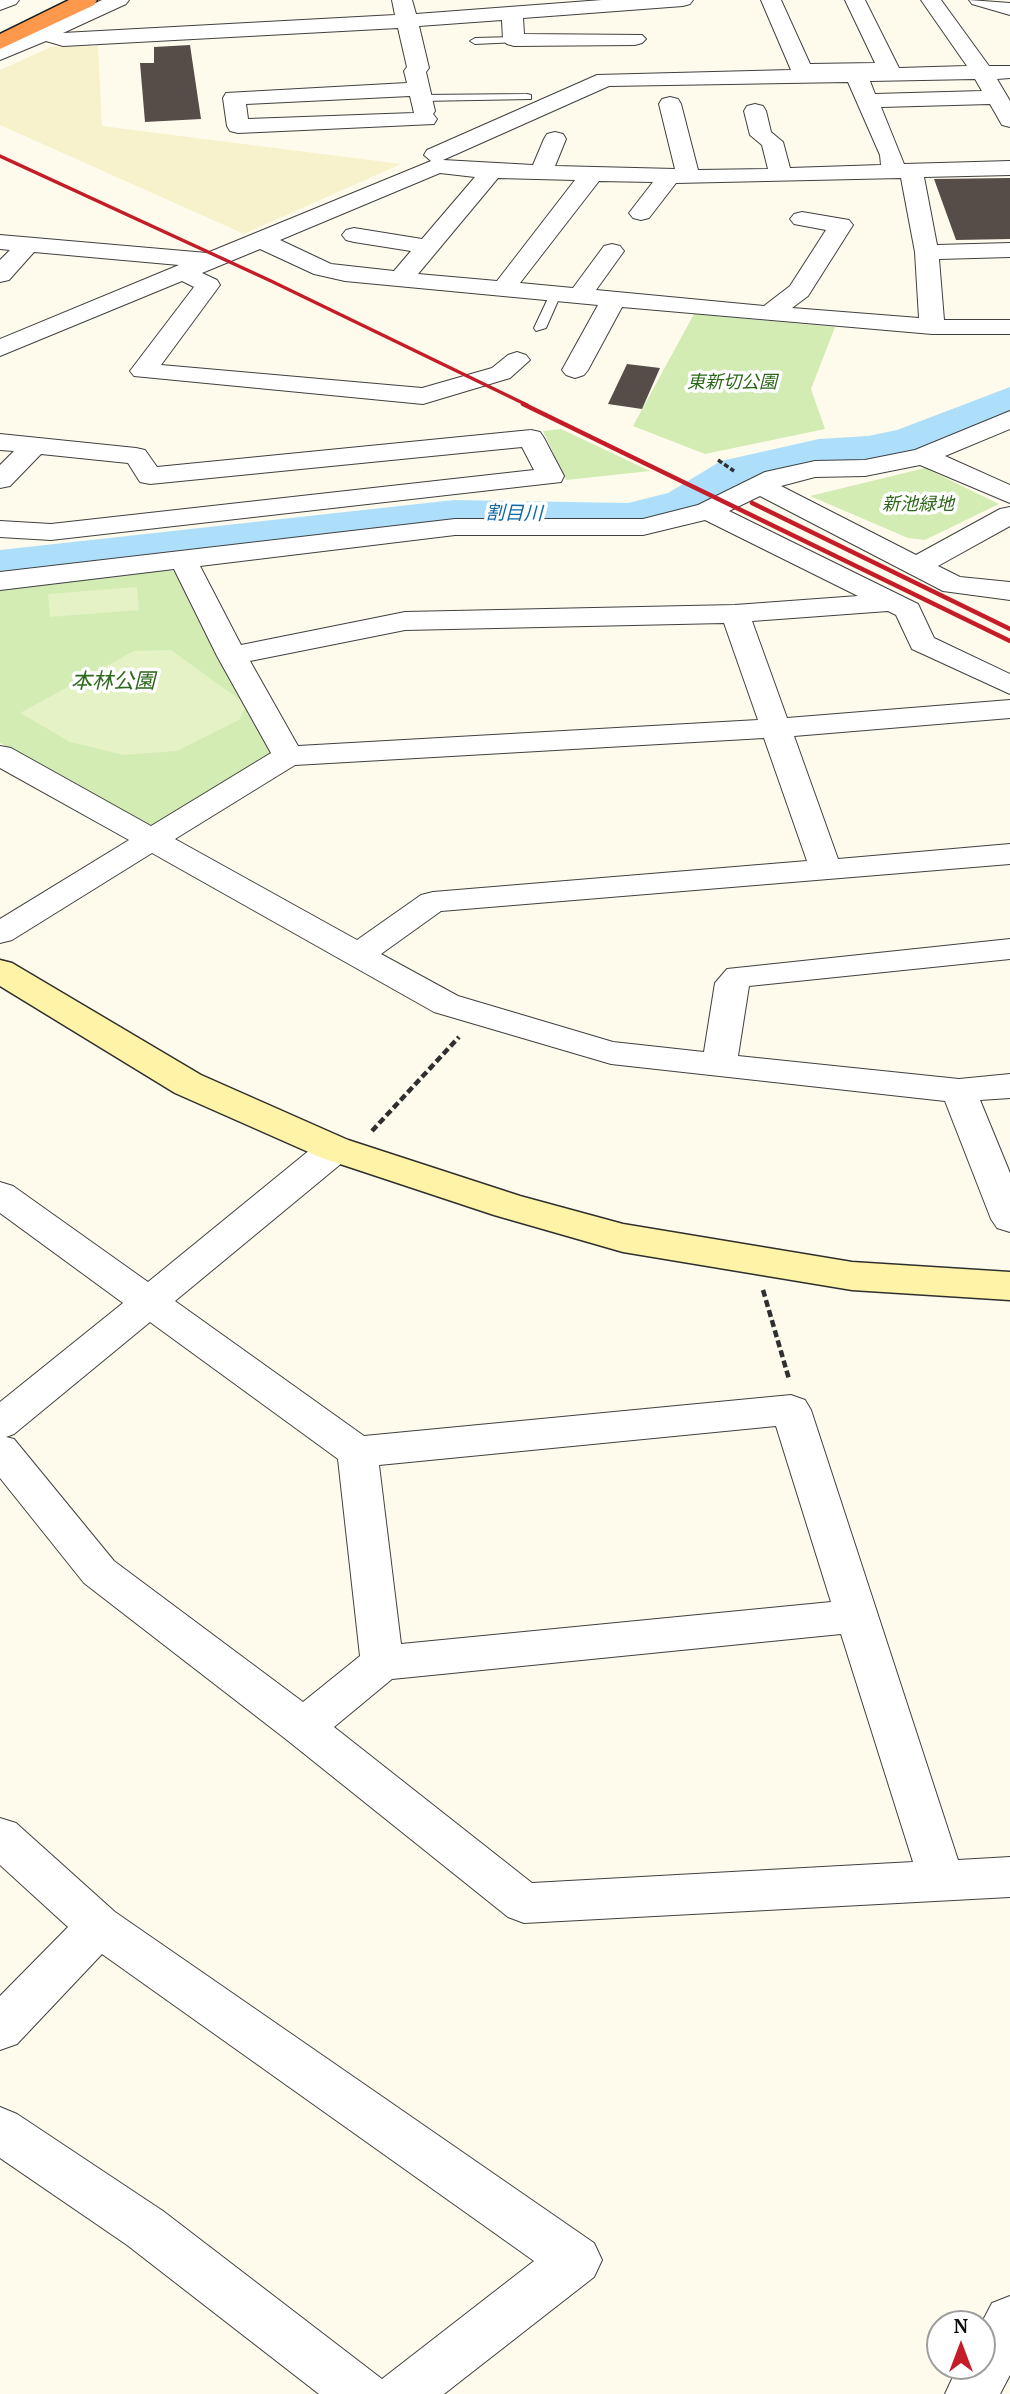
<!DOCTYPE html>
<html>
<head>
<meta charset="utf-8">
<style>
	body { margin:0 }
	#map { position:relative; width:1010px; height:2394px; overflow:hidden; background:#fffbec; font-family:"PT Serif",serif }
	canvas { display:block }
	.north { position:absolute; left:926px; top:2310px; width:70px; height:70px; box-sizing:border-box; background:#fff; border:2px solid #9e9e9e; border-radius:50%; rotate:0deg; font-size:19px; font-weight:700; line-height:28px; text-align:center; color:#0d0d0d }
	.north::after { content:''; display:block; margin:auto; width:24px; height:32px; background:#c41d29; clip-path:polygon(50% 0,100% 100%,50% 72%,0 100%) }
</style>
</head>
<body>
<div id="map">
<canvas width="1010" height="2394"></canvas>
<div class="north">N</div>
</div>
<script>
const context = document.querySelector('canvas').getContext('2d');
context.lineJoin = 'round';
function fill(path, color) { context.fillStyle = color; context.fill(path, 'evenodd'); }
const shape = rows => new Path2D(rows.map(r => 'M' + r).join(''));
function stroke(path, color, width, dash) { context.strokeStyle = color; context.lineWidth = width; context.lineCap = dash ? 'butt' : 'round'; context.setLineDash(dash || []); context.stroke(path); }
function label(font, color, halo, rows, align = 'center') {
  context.font = font + ' "PT Serif","Noto Sans JP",serif'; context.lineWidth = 7; context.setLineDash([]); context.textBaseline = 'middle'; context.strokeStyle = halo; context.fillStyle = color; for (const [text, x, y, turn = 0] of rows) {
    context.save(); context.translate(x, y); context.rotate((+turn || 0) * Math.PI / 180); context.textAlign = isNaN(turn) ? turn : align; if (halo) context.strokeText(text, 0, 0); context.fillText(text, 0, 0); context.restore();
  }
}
fill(shape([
	[98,46,102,126,401,164,244,234,0,125,0,70,51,47]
]), '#f7f2cb');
fill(shape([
	[694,314,835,327,811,389,825,429,705,454,633,426],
	[561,429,650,471,566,480,543,431],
	[925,468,999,504,925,540,908,538,810,496],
	[162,568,176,572,270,749,270,757,160,824,146,825,0,743,0,585]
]), '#d2ecb4');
fill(shape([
	[137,587,139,610,50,617,48,594],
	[171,650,247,705,239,720,177,751,124,755,70,742,20,713,134,651]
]), '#e4f2c6');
fill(shape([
	[1010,387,1010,415,923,450,868,462,819,465,751,479,700,511,628,529,454,526,0,578,0,550,454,500,628,503,668,493,721,461,819,439,868,436,897,430,1010,387]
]), '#addffa');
fill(shape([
	[190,45,201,119,145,122,140,63,154,63,154,47],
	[1010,178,1010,239,956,240,934,179],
	[627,364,660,368,642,409,608,404]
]), '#564d48');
const lane = shape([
	[514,37,519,40,518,42,475,44,470,41,475,38,514,37],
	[527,94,531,95,531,99,421,101,416,98,421,95,527,94],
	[551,292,561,294,546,328,536,331,534,328,551,292]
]);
const street = shape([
	[0,0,19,0,16,4,0,10,0,0],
	[102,0,129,0,126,4,63,33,395,15,392,0,412,0,416,14,602,0,693,0,690,4,683,6,523,18,524,34,642,35,646,39,642,43,635,45,514,46,507,44,503,40,502,20,419,26,429,68,426,72,435,111,433,114,437,119,434,124,238,133,230,131,227,126,223,98,226,93,407,83,404,71,407,67,398,28,63,46,46,41,0,60,0,46,102,0],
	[410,96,414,113,248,119,246,104,410,96],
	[761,0,781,0,810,64,875,63,845,0,865,0,899,68,967,66,921,0,941,0,989,66,1010,66,1010,78,997,79,1010,101,1010,127,1002,125,990,104,881,107,904,164,1010,161,1010,175,924,177,937,245,1010,243,1010,257,939,259,944,320,1010,320,1010,334,932,334,622,307,588,370,584,375,575,378,566,375,562,370,598,305,345,281,314,274,260,249,202,273,217,280,220,285,161,365,422,388,492,368,508,355,517,352,526,355,530,360,510,378,423,404,134,376,130,371,194,287,182,281,0,356,0,339,179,265,34,252,9,280,0,282,0,260,10,250,0,249,0,235,207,253,431,161,424,155,427,150,597,75,791,70,761,0],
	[975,79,982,91,875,94,870,81,975,79],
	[848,82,880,155,881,165,790,168,783,142,771,132,766,111,763,106,755,104,747,106,744,111,750,135,762,145,768,169,698,170,681,104,678,99,670,97,662,99,659,104,675,169,555,166,566,139,563,134,555,132,547,134,544,139,533,165,443,160,609,86,848,82],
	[440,173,475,177,422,239,354,228,346,230,342,235,346,240,354,242,411,251,394,271,331,264,280,240,440,173],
	[498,178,575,180,497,281,418,274,498,178],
	[901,178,915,252,919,318,792,308,808,296,853,225,849,220,802,212,794,214,790,219,794,224,826,230,790,286,764,306,596,290,624,251,620,246,612,244,604,246,573,288,520,283,599,181,653,182,629,213,633,218,641,220,649,218,676,183,901,178],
	[969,0,1010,3,1010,15,972,4,969,0],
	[1010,411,1010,429,945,456,1010,485,1010,503,920,465,865,476,815,477,781,486,916,555,1000,509,1010,507,1010,526,938,566,960,577,1010,582,1010,600,943,591,760,496,729,511,918,604,934,638,1010,674,1010,694,912,649,896,615,888,611,752,621,787,718,1010,700,1010,718,794,736,838,859,1010,844,1010,864,441,911,381,954,458,996,613,1042,704,1052,715,983,727,969,1010,939,1010,959,749,986,738,1056,959,1079,1010,1074,1010,1098,980,1100,1010,1173,1010,1232,997,1228,991,1219,945,1101,611,1064,434,1012,152,853,12,940,0,943,0,919,129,840,0,768,0,746,11,748,151,826,271,753,217,656,174,569,0,590,0,572,455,519,643,519,698,505,765,472,815,461,865,460,915,450,1010,411],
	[705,520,858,596,735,605,405,612,241,645,200,566,455,535,643,535,705,520],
	[724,623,758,720,298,746,250,661,405,630,724,623],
	[764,738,807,861,433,892,421,895,357,940,175,839,295,765,764,738],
	[531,430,540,432,544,438,564,476,561,482,51,540,0,537,0,521,51,524,534,470,522,447,150,484,140,482,128,463,41,454,10,486,0,488,0,465,14,451,0,450,0,434,136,448,145,450,157,467,531,430],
	[335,1137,348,1140,353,1149,348,1158,175,1301,364,1436,791,1395,805,1400,811,1410,958,1860,1010,1857,1010,1897,524,1923,508,1917,287,1740,84,1583,0,1478,0,1402,123,1303,0,1213,0,1182,13,1186,148,1282,322,1140,335,1137],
	[150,1322,338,1459,360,1656,303,1702,114,1561,14,1439,6,1437,14,1434,150,1322],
	[776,1426,831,1602,401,1644,379,1465,776,1426],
	[841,1634,913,1862,532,1883,334,1727,392,1679,841,1634],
	[0,1818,16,1823,115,1912,594,2243,602,2260,594,2277,444,2394,319,2394,127,2245,0,2158,0,2107,17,2114,163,2211,382,2379,534,2261,102,1954,17,2044,0,2050,0,1996,68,1927,0,1865,0,1818],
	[1010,2296,1010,2375,1000,2394,945,2394,958,2366,982,2366,981,2324,992,2303,1010,2296]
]);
const secondary = shape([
	[0,960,12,963,201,1075,348,1140,520,1196,623,1224,852,1262,1010,1272,1010,1300,852,1290,623,1252,494,1215,322,1158,175,1093,0,986,0,960]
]);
const highway = shape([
	[69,0,97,0,94,5,0,49,0,34,69,0]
]);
stroke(lane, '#404040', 2);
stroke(street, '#404040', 2);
stroke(secondary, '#2f2f2f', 3);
stroke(highway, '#1e1e1e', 3);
stroke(shape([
	[718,460,734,471]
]), '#2f2f2f', 3.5, [5, 2.5]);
stroke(shape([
	[372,1131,459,1037],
	[763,1290,789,1379]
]), '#2f2f2f', 4.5, [7, 3.5]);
fill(lane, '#fff');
fill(street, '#fff');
fill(secondary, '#fff3a7');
fill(highway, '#fd984c');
stroke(shape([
	[0,156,271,281,527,405]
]), '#c41d29', 3.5);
stroke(shape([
	[523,404,1010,641],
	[752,503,1010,629]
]), '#c41d29', 4.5);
label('italic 18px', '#2c6819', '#fff', [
	["東新切公園",732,383],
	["新池緑地",918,505]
]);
label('italic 19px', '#0f68a5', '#fff', [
	["割目川",514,514,1]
]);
label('italic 21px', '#2c6819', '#fff', [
	["本林公園",113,682]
]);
</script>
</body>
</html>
